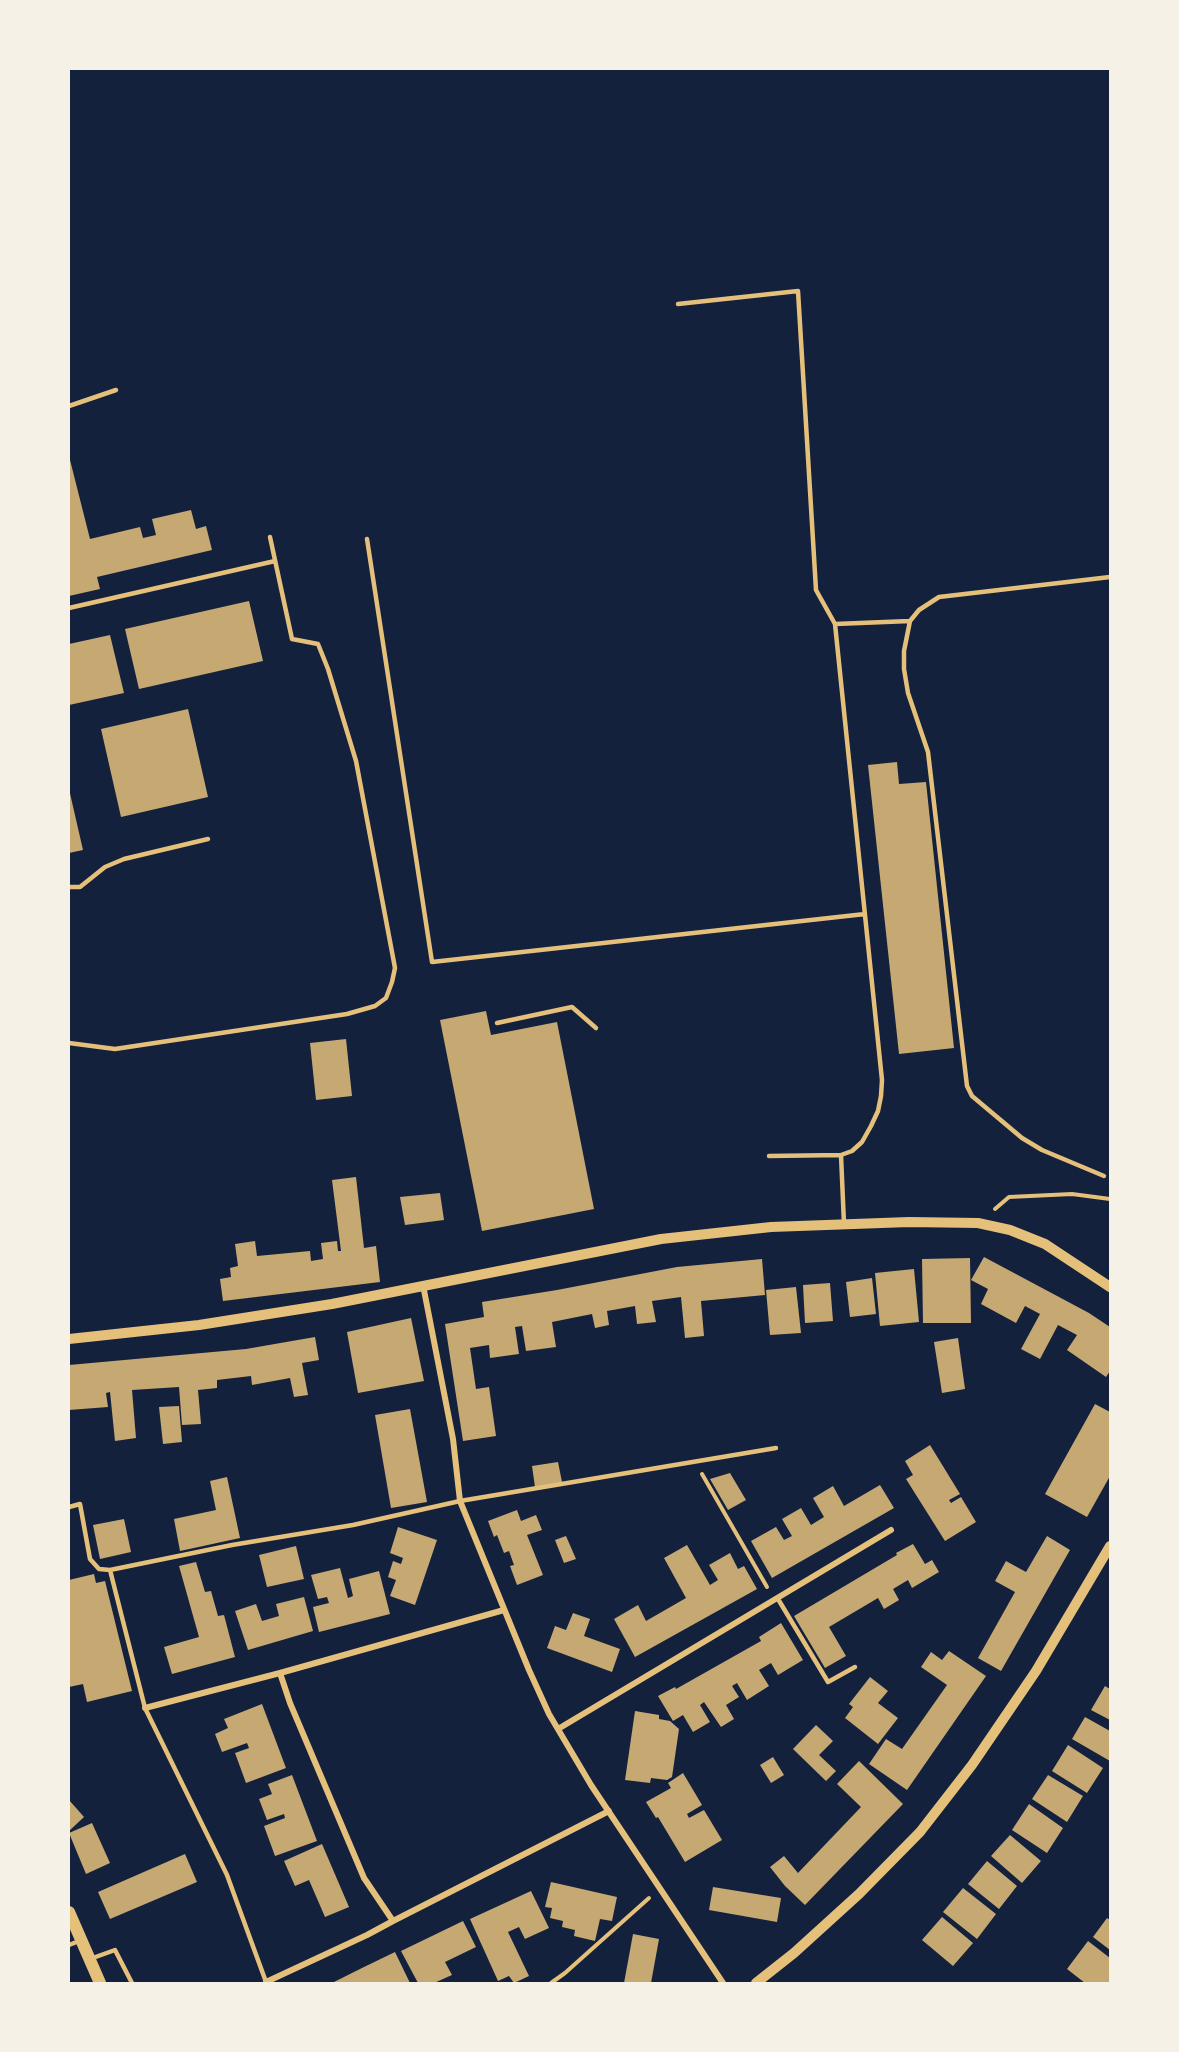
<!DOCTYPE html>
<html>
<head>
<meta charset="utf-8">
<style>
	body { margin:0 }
	#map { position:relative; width:1179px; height:2052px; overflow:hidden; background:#14213d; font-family:"Public Sans",sans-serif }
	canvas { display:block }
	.frame { position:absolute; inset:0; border:70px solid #f6f1e7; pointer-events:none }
</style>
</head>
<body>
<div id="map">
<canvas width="1179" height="2052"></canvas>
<div class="frame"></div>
</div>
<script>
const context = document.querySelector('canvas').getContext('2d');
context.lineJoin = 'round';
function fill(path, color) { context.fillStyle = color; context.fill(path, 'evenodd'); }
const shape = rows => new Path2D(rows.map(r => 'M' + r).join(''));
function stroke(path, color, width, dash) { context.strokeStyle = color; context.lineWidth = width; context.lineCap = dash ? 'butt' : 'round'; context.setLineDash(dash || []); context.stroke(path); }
fill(shape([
	[69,456,90,539,140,527,143,538,156,535,152,519,191,510,196,529,206,526,212,550,97,577,100,589,69,596],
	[249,601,263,661,139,689,125,629],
	[110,635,124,693,69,705,69,644],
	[188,709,208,797,121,817,101,729],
	[897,762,899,784,926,782,954,1048,899,1054,868,765],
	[69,789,83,850,69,853],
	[486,1011,491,1035,557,1022,594,1209,482,1231,440,1020],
	[346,1039,352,1096,316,1100,310,1043],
	[356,1177,364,1248,376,1246,380,1282,223,1301,220,1279,231,1277,230,1268,238,1266,235,1244,255,1241,257,1256,310,1251,311,1261,323,1259,321,1243,337,1241,338,1251,341,1251,332,1180],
	[440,1193,444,1220,405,1225,400,1197],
	[984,1257,1089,1313,1110,1327,1110,1371,1106,1377,1067,1350,1077,1335,1058,1325,1040,1359,1021,1349,1040,1314,1025,1306,1016,1323,981,1304,988,1289,971,1280],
	[970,1258,971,1323,923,1323,922,1259],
	[762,1259,765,1295,701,1301,704,1336,685,1338,681,1297,652,1301,656,1322,637,1324,635,1306,607,1311,609,1325,595,1328,592,1314,552,1322,556,1347,526,1351,522,1326,515,1327,519,1354,490,1358,489,1345,470,1348,476,1389,489,1387,496,1436,463,1441,445,1324,484,1317,482,1302,557,1290,677,1267],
	[914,1269,919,1322,880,1326,875,1273],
	[872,1278,876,1314,850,1317,846,1282],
	[830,1283,833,1321,805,1323,803,1285],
	[796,1287,801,1333,770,1335,766,1290],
	[411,1318,424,1381,358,1393,347,1332],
	[315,1337,319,1360,302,1363,308,1395,294,1397,290,1378,252,1385,251,1376,217,1380,217,1388,198,1390,201,1424,182,1425,179,1387,132,1390,136,1438,115,1441,110,1392,106,1393,108,1407,69,1410,69,1365,246,1349],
	[958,1338,965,1389,942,1393,934,1342],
	[1095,1404,1110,1412,1110,1476,1087,1517,1045,1494],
	[179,1406,182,1442,163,1444,159,1407],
	[410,1409,427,1502,391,1508,375,1415],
	[930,1445,960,1494,949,1500,951,1503,961,1497,976,1522,945,1541,906,1479,913,1475,905,1461],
	[558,1462,562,1482,535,1487,532,1466],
	[730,1473,746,1500,728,1510,710,1479],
	[227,1477,240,1538,180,1551,174,1519,216,1510,210,1481],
	[880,1485,894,1508,772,1578,751,1541,776,1527,784,1540,792,1536,782,1519,801,1508,811,1525,824,1517,813,1498,833,1486,844,1506],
	[517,1510,521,1521,536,1515,542,1530,527,1535,543,1575,517,1585,510,1566,514,1565,509,1551,504,1553,497,1535,494,1537,488,1521],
	[124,1519,131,1552,100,1559,93,1525],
	[398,1527,437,1540,415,1605,390,1596,396,1580,388,1577,393,1561,401,1564,403,1558,390,1553],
	[566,1536,576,1559,564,1563,555,1540],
	[1047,1536,1070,1550,1001,1671,978,1658,1015,1592,995,1581,1006,1561,1026,1572],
	[913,1544,925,1564,932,1560,939,1572,912,1588,908,1580,893,1589,899,1600,884,1609,878,1598,829,1627,846,1656,825,1668,794,1616,897,1555,896,1553],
	[687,1545,710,1585,718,1580,709,1565,730,1553,738,1569,744,1566,757,1589,635,1657,614,1619,638,1605,646,1621,686,1598,664,1558],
	[296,1546,304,1579,267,1587,259,1555],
	[196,1562,205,1592,211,1591,218,1616,224,1615,235,1657,172,1674,164,1647,199,1637,179,1566],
	[340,1568,348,1598,353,1596,349,1579,379,1571,390,1614,319,1632,313,1607,329,1603,327,1597,318,1599,311,1575],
	[94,1574,96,1583,105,1581,132,1691,87,1702,83,1684,69,1687,69,1580],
	[304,1597,313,1631,248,1650,235,1611,256,1604,262,1621,279,1616,276,1604],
	[573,1613,590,1619,584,1636,620,1649,612,1672,547,1648,555,1626,566,1630],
	[781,1623,803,1660,778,1675,771,1663,759,1670,769,1686,747,1700,737,1683,732,1686,739,1697,726,1705,734,1719,721,1727,704,1702,700,1705,710,1722,693,1732,683,1715,673,1721,658,1696,675,1687,676,1689,761,1641,759,1637],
	[949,1651,986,1676,907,1790,869,1764,886,1739,902,1749,947,1685,921,1667,931,1652,942,1660],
	[870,1677,888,1691,878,1703,898,1718,878,1744,845,1718,853,1707,849,1704],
	[1105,1686,1110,1689,1110,1720,1091,1710],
	[262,1704,286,1768,246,1783,235,1753,249,1748,247,1743,222,1752,215,1734,228,1728,224,1719],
	[635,1711,659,1715,659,1719,670,1721,679,1729,672,1777,667,1780,651,1778,650,1783,625,1780],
	[1085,1717,1110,1731,1110,1761,1072,1739],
	[816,1725,833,1741,819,1755,836,1771,826,1781,793,1749],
	[1068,1745,1103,1768,1087,1793,1052,1771],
	[773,1757,784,1775,771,1783,760,1765],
	[859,1761,903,1804,805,1905,785,1886,770,1867,784,1856,798,1873,861,1807,837,1784],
	[683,1773,702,1805,687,1814,689,1818,704,1810,722,1840,685,1862,658,1817,656,1818,646,1802,671,1788,668,1783],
	[292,1775,317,1841,275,1856,264,1826,285,1818,284,1814,267,1820,259,1799,272,1794,268,1784],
	[1048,1775,1083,1796,1067,1822,1032,1799],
	[69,1800,84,1817,69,1831],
	[1029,1804,1063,1828,1047,1853,1012,1830],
	[92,1823,110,1863,86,1874,69,1833],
	[1010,1835,1041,1861,1022,1883,991,1856],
	[322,1844,349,1907,325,1917,309,1880,295,1886,284,1861],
	[185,1854,197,1882,110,1919,98,1892],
	[987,1861,1017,1886,999,1909,968,1884],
	[551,1882,617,1897,612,1921,600,1919,595,1941,574,1936,575,1930,562,1927,563,1921,550,1918,552,1908,545,1907],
	[713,1887,781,1898,777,1922,709,1910],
	[963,1888,996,1914,977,1939,943,1912],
	[531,1891,549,1928,525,1939,519,1927,508,1932,529,1976,514,1983,509,1976,498,1981,470,1919],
	[942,1917,973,1943,953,1966,922,1940],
	[1107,1918,1110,1920,1110,1950,1093,1937],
	[463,1921,476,1947,445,1962,452,1975,434,1983,418,1983,401,1951],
	[633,1934,659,1939,651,1983,624,1983],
	[1088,1941,1110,1958,1110,1983,1085,1983,1067,1969],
	[395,1952,410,1983,332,1983,364,1967]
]), '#c6a872');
stroke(shape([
	[995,1209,1009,1197,1072,1194,1110,1199],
	[702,1474,767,1587],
	[551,1983,565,1973,649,1898]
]), '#e5c07b', 4);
stroke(shape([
	[678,304,798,291,816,590,835,624,882,1080,881,1096,878,1111,871,1126,862,1142,852,1151,841,1155,769,1156],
	[69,406,116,390],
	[367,539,432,962,865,914],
	[69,608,275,561],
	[835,624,910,621],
	[69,887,80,887,105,867,124,859,208,839],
	[497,1023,572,1007,596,1028],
	[69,1043,115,1049,347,1014,375,1006,386,998,392,982,395,968,356,761,328,669,318,644,292,639,270,537],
	[841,1155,844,1224],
	[1104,1176,1042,1150,1022,1138,972,1096,967,1086,928,752,908,693,904,669,904,651,910,621,919,610,939,597,1110,577],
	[69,1507,80,1504,90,1559,99,1569,110,1570,232,1545,353,1525,460,1501,776,1448],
	[110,1570,145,1708,227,1875,266,1982],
	[778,1599,828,1682,855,1667],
	[69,1945,79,1941],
	[90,1959,115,1950,132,1983]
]), '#e5c07b', 4.5);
stroke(shape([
	[423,1285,453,1439,460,1501,529,1670,549,1714,591,1785,723,1983],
	[504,1610,280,1673,290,1703,364,1878,393,1921,609,1811],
	[145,1708,280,1673],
	[558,1729,891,1530],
	[266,1982,367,1935,393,1921]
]), '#e5c07b', 6);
stroke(shape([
	[69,1339,199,1325,332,1304,661,1239,771,1227,909,1222,978,1223,1010,1230,1045,1244,1110,1287],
	[756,1983,794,1953,859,1894,920,1832,972,1765,1036,1671,1110,1546]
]), '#e5c07b', 10);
stroke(shape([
	[69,1912,100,1983]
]), '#e5c07b', 12);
</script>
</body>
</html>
